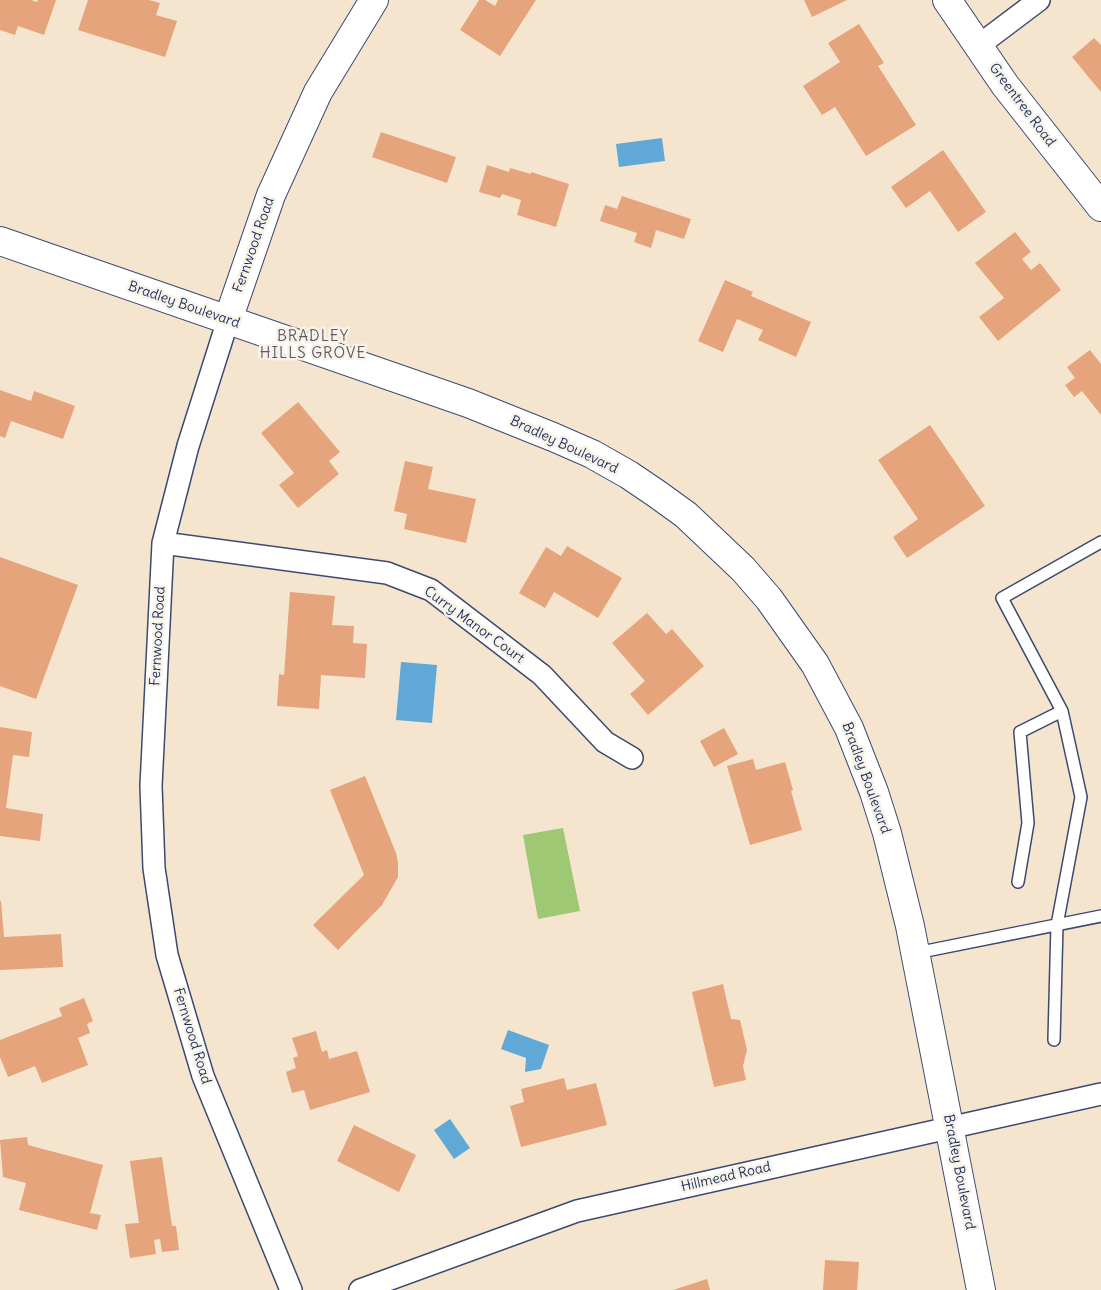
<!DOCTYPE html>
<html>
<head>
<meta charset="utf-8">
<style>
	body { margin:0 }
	canvas { display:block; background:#f5e5cf }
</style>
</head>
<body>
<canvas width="1101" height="1290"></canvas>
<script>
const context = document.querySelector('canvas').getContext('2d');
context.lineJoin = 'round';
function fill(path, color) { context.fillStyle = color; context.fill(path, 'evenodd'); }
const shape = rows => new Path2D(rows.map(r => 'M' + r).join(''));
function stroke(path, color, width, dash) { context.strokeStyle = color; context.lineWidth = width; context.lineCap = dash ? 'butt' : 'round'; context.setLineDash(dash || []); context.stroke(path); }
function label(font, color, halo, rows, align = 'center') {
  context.font = font + ' Delius,sans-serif'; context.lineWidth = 5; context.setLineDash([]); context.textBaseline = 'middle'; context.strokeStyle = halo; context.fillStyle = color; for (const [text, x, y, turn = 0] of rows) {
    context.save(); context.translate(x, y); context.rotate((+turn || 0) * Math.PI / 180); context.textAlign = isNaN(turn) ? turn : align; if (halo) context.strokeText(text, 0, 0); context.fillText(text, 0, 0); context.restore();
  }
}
fill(shape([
	[563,828,580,911,538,919,523,835]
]), '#9fc874');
fill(shape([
	[662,138,665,161,619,167,616,144],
	[401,662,437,665,432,723,396,720],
	[508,1030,549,1045,541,1069,525,1072,526,1058,501,1049],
	[450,1119,470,1148,454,1159,434,1130]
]), '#60a9d7');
fill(shape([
	[0,0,31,0,37,2,38,0,56,0,44,35,18,26,15,35,0,30],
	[88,0,149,0,160,3,156,15,177,21,165,57,78,30],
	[479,0,485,0,495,6,498,0,536,0,500,56,460,30],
	[804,0,847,0,812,17],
	[859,24,884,63,878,66,916,125,866,156,835,107,822,115,803,86,840,62,828,43],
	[1094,38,1101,45,1101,92,1072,57],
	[381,132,456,157,447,183,372,157],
	[943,150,986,212,958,232,930,191,906,208,891,187],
	[487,165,509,172,510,168,531,174,531,172,569,184,556,227,517,215,521,200,502,194,500,198,479,192],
	[622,196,691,219,684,239,656,230,651,248,634,242,637,233,600,221,605,205,617,209],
	[1015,232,1031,252,1022,259,1031,270,1040,263,1061,290,998,341,979,317,1004,298,975,263],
	[725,280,753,292,751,296,811,322,796,357,758,340,763,330,737,319,723,352,698,341],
	[1090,350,1101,364,1101,415,1082,391,1074,397,1065,385,1075,378,1067,367],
	[0,390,31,401,34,391,75,406,63,439,11,421,5,438,0,436],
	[298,402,340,452,329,461,339,474,298,508,279,485,294,473,261,433],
	[930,425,985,506,907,558,893,537,918,519,878,460],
	[405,461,433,467,428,489,476,499,466,543,404,529,407,514,394,511],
	[567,546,622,578,598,618,554,592,545,608,519,593,546,547,561,556],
	[0,557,78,585,36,699,0,686],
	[290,592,335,596,332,625,354,626,353,643,367,644,365,678,321,675,319,709,277,706,279,674,284,675],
	[647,613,666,634,672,629,704,666,648,715,630,694,645,681,612,643],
	[0,727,32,732,29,757,13,755,6,808,43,814,40,841,0,836],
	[724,728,738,754,714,767,700,741],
	[753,759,756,770,785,762,793,790,791,791,802,830,750,845,727,766],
	[365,776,396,853,398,863,398,877,382,905,338,950,313,925,364,875,330,790],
	[0,901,1,901,4,937,61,934,63,967,0,970],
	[723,984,731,1019,740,1020,747,1050,743,1066,746,1080,714,1087,692,992],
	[84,998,93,1021,87,1024,90,1033,78,1038,88,1065,42,1083,35,1066,8,1077,0,1057,0,1040,62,1016,59,1008],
	[316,1031,322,1052,327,1050,329,1059,357,1051,370,1092,310,1110,304,1090,292,1093,286,1072,296,1068,293,1058,298,1056,292,1038],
	[564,1078,567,1090,596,1083,607,1125,521,1147,510,1106,524,1102,521,1089],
	[354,1125,416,1155,399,1192,337,1161],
	[27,1137,28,1145,103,1165,90,1213,101,1215,97,1230,19,1210,26,1183,3,1177,0,1140],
	[162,1157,172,1226,176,1226,179,1250,162,1252,160,1239,154,1240,156,1254,130,1258,125,1224,139,1223,130,1161],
	[825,1260,859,1262,857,1290,823,1290],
	[707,1279,710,1290,673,1290]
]), '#e5a47b');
const service = shape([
	[1018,882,1028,823,1020,732,1062,711],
	[916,953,1101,916],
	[1054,1040,1057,925,1081,797,1062,711,1002,598,1101,542]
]);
const minor = shape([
	[978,46,1039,0],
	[228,320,188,446,163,543,151,786,154,868,167,955,203,1076,291,1290],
	[163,543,387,573,431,590,542,675,605,742,632,758],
	[360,1290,577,1211,1101,1094]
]);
const tertiary = shape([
	[947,0,1005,85,1101,207]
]);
const secondary = shape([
	[0,241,468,403,553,437,592,454,629,475,657,494,686,515,743,569,769,599,815,664,849,728,874,792,887,833,910,926,981,1290],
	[228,320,271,195,318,92,374,0]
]);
stroke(service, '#3c4a6f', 14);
stroke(minor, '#3c4a6f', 24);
stroke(tertiary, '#3c4a6f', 30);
stroke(secondary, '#3c4a6f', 30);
stroke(service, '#fff', 11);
stroke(minor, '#fff', 21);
stroke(tertiary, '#fff', 28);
stroke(secondary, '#fff', 28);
label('14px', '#1b2f5e', '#f7f3e8', [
	["Greentree Road",1022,105,53],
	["Fernwood Road",254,245,-71],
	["Bradley Boulevard",184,305,19],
	["Bradley Boulevard",564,445,25],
	["Curry Manor Court",474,625,36],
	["Fernwood Road",158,636,-87],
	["Bradley Boulevard",866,778,70],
	["Fernwood Road",192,1036,73],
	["Bradley Boulevard",959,1172,79],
	["Hillmead Road",726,1177,-13]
]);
context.letterSpacing = '1px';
label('15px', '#625868', '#f7f3e8', [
	["BRADLEY",313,337],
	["HILLS GROVE",313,354]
]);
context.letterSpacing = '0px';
</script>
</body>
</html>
